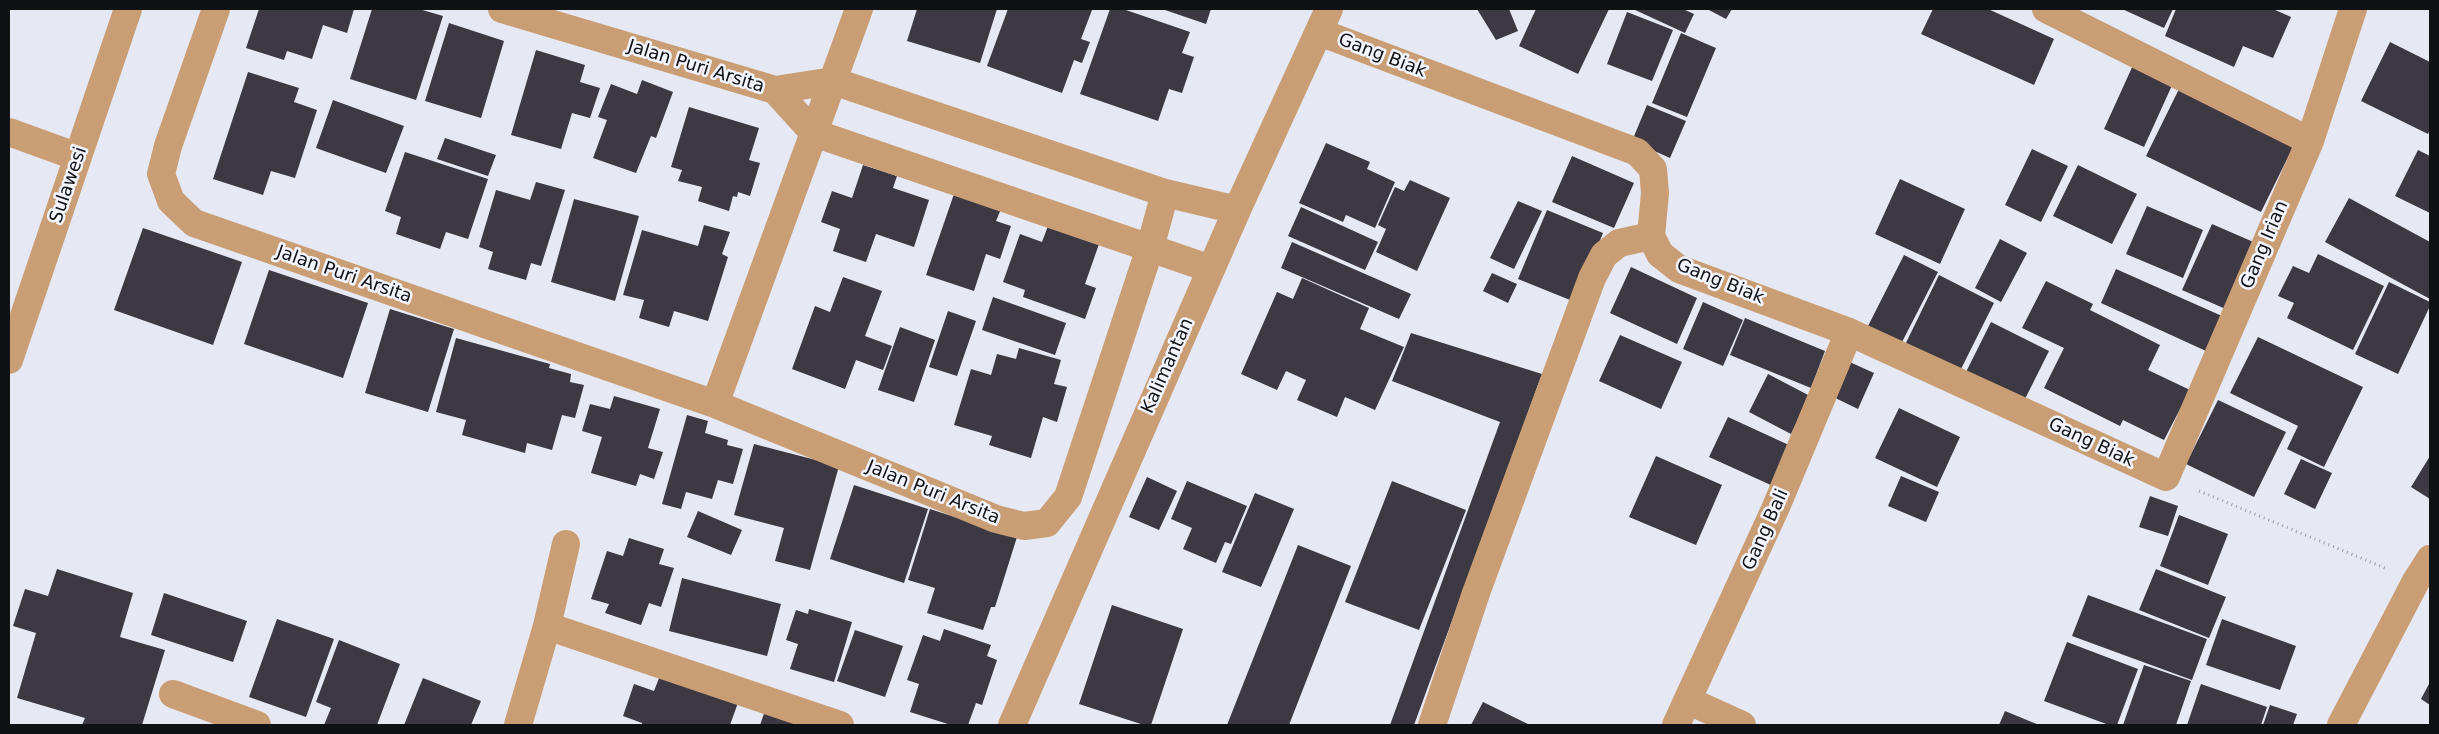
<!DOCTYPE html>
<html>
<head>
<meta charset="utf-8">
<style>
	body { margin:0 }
	#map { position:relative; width:2439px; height:734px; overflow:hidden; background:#e6e8f3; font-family:"DejaVu Sans",sans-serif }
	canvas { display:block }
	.frame { position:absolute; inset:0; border:10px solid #101114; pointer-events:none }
</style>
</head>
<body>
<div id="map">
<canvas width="2439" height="734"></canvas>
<div class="frame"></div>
</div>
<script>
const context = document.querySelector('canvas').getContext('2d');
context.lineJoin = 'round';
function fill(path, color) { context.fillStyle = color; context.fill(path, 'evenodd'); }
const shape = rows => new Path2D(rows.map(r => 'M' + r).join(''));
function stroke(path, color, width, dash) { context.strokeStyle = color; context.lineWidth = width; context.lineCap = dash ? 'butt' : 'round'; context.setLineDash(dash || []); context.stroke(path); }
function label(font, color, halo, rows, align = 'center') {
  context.font = font + ' "DejaVu Sans",sans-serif'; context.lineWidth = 5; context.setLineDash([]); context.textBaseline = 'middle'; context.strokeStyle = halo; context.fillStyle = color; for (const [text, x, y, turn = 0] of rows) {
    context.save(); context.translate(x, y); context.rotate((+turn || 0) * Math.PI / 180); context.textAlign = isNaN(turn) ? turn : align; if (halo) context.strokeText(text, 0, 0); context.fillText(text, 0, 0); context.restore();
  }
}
fill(shape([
	[259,9,354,9,347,33,323,25,312,59,287,51,284,60,246,48],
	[372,9,419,9,443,16,416,100,350,79],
	[917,9,997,9,980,63,907,41],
	[1008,9,1092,10,1081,39,1090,42,1082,63,1074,60,1062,93,987,66],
	[1110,9,1123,9,1190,32,1182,53,1194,57,1182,93,1169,89,1158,121,1080,94],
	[1162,9,1211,9,1206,24],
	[1477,9,1509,9,1518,31,1496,40],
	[1536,9,1609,9,1578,74,1519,46],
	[1633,9,1683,9,1694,14,1685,33],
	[1707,9,1732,9,1726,19],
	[1933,9,1988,9,2054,39,2034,85,1921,34],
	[2122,9,2173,9,2164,28],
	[2176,9,2273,9,2291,17,2273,58,2243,46,2234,67,2165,36],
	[1627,12,1673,30,1652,81,1607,64],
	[449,23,504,41,481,118,425,101],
	[1681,33,1716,48,1687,117,1652,103],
	[2390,42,2430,62,2430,129,2428,134,2361,101],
	[536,50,585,65,580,82,600,88,590,118,572,113,561,149,511,135],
	[2134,63,2174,81,2144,147,2104,129],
	[248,72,299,88,294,102,317,110,295,178,271,171,263,195,213,179],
	[642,80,673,92,656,138,651,136,636,173,593,158,607,120,598,117,611,84,637,94],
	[2180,87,2295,143,2261,212,2146,156],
	[333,100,404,126,386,173,316,148],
	[1647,105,1686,121,1670,158,1632,141],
	[689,107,759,128,749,160,760,163,750,196,738,192,737,197,733,196,729,211,698,201,702,187,678,181,682,170,671,167],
	[445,138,496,155,488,176,437,159],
	[1326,143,1370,162,1367,169,1395,182,1375,228,1346,215,1343,222,1299,203],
	[2032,149,2068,166,2041,222,2005,205],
	[2418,150,2430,156,2430,213,2395,196],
	[405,152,488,179,468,239,446,232,440,249,396,234,401,217,385,211],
	[1572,156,1634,183,1614,228,1552,202],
	[863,165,897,176,893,188,929,200,914,247,876,234,866,262,833,251,840,229,821,222,832,191,852,198],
	[2078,165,2137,194,2112,244,2053,216],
	[1900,179,1965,209,1940,264,1875,234],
	[1410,180,1450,198,1417,271,1376,252,1386,229,1378,225,1395,187,1404,191],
	[536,182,565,190,541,266,531,263,526,280,488,269,493,252,479,247,496,190,530,200],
	[954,194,1001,209,996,221,1011,226,1000,259,986,254,974,291,926,275],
	[2349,198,2430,242,2430,299,2325,242],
	[574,199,639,216,615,301,551,282],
	[1518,201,1542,211,1514,269,1490,258],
	[2147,206,2203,230,2183,278,2126,254],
	[1301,207,1378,242,1365,270,1288,236],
	[1547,210,1603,233,1575,302,1518,279],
	[2212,224,2258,244,2228,310,2182,290],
	[704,225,730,232,722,254,728,257,708,321,674,311,669,327,639,318,644,300,623,295,642,230,698,246],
	[1048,226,1099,244,1085,284,1096,288,1085,319,1023,297,1025,290,1003,282,1020,234,1042,242],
	[143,228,242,262,213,345,114,310],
	[2000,239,2027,253,2001,302,1975,288],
	[1292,242,1411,294,1399,319,1281,268],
	[2318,254,2384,286,2353,350,2287,318,2294,303,2278,296,2293,266,2309,273],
	[1904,255,1938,272,1902,342,1868,326],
	[1631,267,1697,298,1677,344,1610,313],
	[2116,269,2222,316,2206,351,2101,303],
	[269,270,368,303,343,378,244,344],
	[1492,273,1517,284,1508,303,1483,291],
	[1939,275,1994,303,1957,377,1902,351],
	[843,277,882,291,865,336,892,346,883,370,856,360,845,389,792,369,815,306,830,312],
	[1302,278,1369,308,1360,329,1404,347,1375,410,1345,397,1337,417,1297,400,1306,380,1286,371,1277,390,1241,374,1277,292,1293,299],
	[2046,281,2093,304,2090,310,2160,345,2148,370,2190,390,2164,440,2123,420,2120,426,2044,388,2064,348,2022,328],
	[2389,282,2430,302,2430,306,2398,374,2355,354],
	[993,297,1066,323,1055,355,982,330],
	[1703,302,1743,320,1723,366,1683,349],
	[390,309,454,329,428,412,365,393],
	[948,311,976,321,957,376,929,367],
	[1745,318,1825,351,1811,388,1730,355],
	[1991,322,2049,351,2022,405,1964,376],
	[900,327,935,340,914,402,878,390],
	[1411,333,1542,374,1414,725,1390,725,1500,422,1392,381],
	[1620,335,1682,362,1661,409,1599,381],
	[2258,337,2363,387,2324,467,2287,449,2298,426,2230,393],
	[456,338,550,364,549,368,571,374,570,382,584,385,575,418,562,415,552,450,527,443,525,453,462,435,466,420,436,412],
	[1019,348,1061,360,1054,384,1067,387,1057,422,1043,417,1031,458,989,445,992,436,954,425,971,369,991,375,997,354,1016,359],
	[1843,359,1874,373,1858,409,1827,394],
	[1768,374,1810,396,1791,434,1749,412],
	[614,396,660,409,648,448,663,452,654,479,640,474,636,486,591,473,602,437,582,431,590,404,610,409],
	[2218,400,2286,432,2254,497,2186,464],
	[1899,408,1960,437,1937,487,1875,458],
	[687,415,708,421,705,433,728,440,727,445,743,449,733,484,718,480,712,499,686,492,681,509,662,504],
	[1728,417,1791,446,1773,486,1709,457],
	[754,444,839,466,810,570,775,561,784,528,734,515],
	[1656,456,1722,485,1696,545,1629,517],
	[2430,456,2430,499,2411,487],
	[2301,459,2332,473,2315,509,2284,494],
	[1901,476,1939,492,1926,522,1888,506],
	[1147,477,1177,491,1159,530,1129,517],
	[1187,481,1247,506,1231,544,1225,542,1216,563,1183,549,1192,528,1171,519],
	[1392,481,1466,510,1419,630,1345,602],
	[854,485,928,509,904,583,830,559],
	[1255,493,1294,509,1261,587,1222,572],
	[2150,496,2178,506,2168,536,2139,527],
	[930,509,1017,537,995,607,991,607,983,630,927,613,935,588,908,580],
	[698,511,742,530,731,555,687,537],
	[2179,515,2228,534,2208,585,2160,566],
	[629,538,664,549,659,564,674,568,661,607,649,603,641,625,605,613,609,604,591,599,607,551,623,556],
	[1298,545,1351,566,1289,725,1227,725],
	[57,569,133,593,120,637,165,650,142,725,82,725,85,718,17,698,36,633,13,626,25,589,48,596],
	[2156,569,2226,597,2209,638,2139,610],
	[682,578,781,604,767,656,669,631],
	[164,593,247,621,233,662,151,635],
	[2088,595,2207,639,2192,680,2072,636],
	[1112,605,1183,629,1151,725,1144,725,1079,704],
	[809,609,852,622,834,682,790,669,798,644,786,640,796,610,808,614],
	[277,619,334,639,306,717,249,697],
	[2222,619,2296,646,2280,690,2206,665],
	[944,629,991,645,987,656,997,660,982,705,976,703,968,725,951,725,910,712,919,684,907,680,923,635,940,641],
	[855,630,903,646,885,697,837,681],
	[339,640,400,664,377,725,324,725,331,708,316,702],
	[2067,642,2138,669,2117,725,2109,725,2044,701],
	[2144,665,2191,681,2176,725,2123,725],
	[661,673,739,700,730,725,642,725,642,723,623,716,634,684,654,691],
	[423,678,481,701,471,725,404,725],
	[2430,682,2430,705,2421,699],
	[2201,684,2267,707,2261,725,2187,725],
	[1483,702,1530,725,1471,725],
	[2270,705,2297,714,2293,725,2263,725],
	[766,708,817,725,760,725],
	[2005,711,2039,725,1999,725]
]), '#3c3942');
stroke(shape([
	[2199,491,2385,568]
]), '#9a9ca4', 3, [1, 4]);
stroke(shape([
	[216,9,168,146,161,174,171,201,194,223,715,404,996,519,1024,526,1047,523,1068,497,1150,248,1165,193],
	[502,9,775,90,833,81,1165,193,1237,210],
	[2046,9,2310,141],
	[1319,32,1637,152,1653,169,1655,193,1651,236,1660,254,1679,269,1849,332,2166,477,2310,141,2353,9],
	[775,90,814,133,1211,269],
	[9,132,78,157],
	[9,360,128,9],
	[715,404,859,9],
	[547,626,840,725],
	[173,694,257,725],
	[1689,701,1742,725],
	[518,725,547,626,566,544],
	[1012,725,1237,210,1329,9],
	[1432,725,1476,593,1592,278,1604,255,1619,243,1651,236],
	[1676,725,1776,507,1849,332],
	[2341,725,2416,581,2430,559]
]), '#ca9e74', 28);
label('18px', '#101114', '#f3f5fe', [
	["Gang Biak",1382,56,21],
	["Jalan Puri Arsita",696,67,17],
	["Sulawesi",69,185,-71],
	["Gang Irian",2265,245,-67],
	["Jalan Puri Arsita",344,275,19],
	["Gang Biak",1720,282,22],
	["Kalimantan",1168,366,-66],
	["Gang Biak",2091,443,25],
	["Jalan Puri Arsita",933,493,22],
	["Gang Bali",1766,530,-66]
]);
</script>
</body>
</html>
